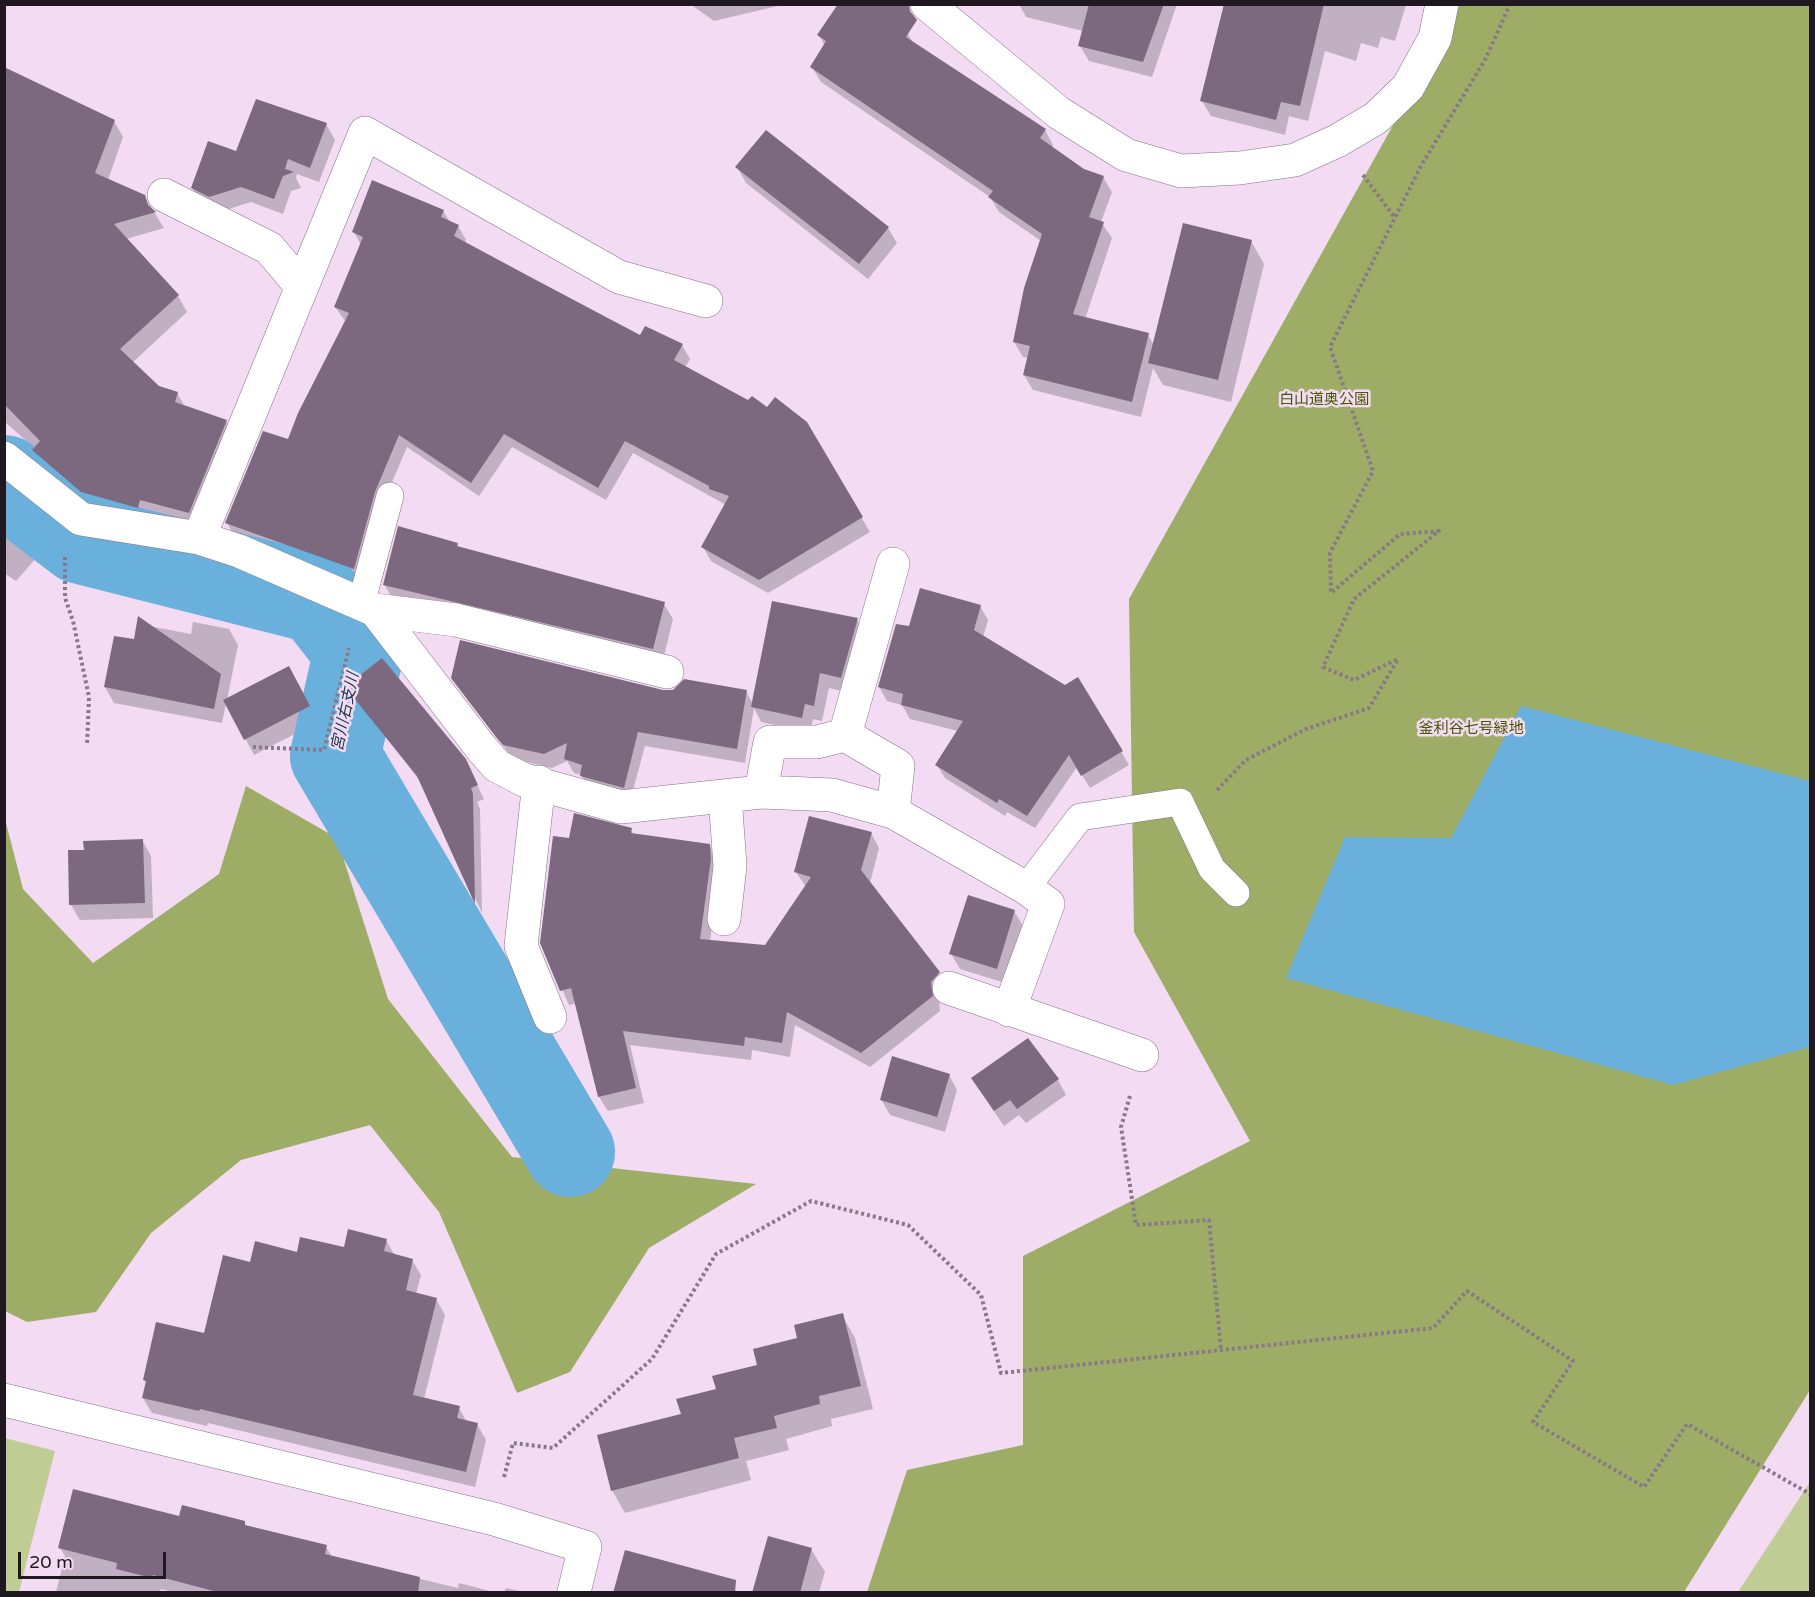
<!DOCTYPE html>
<html>
<head>
<meta charset="utf-8">
<style>
	body { margin:0 }
	#map { position:relative; width:1815px; height:1597px; overflow:hidden; background:#f2dbf3; font-family:"Varela Round",sans-serif }
	canvas { display:block }
	.frame { position:absolute; inset:0; border:6px solid #201821; pointer-events:none }
	.scale { position:absolute; left:18px; top:1552px; width:148px; height:27px; box-sizing:border-box; border:3px solid #201821; border-top:0; padding-left:8px; font-size:18px; line-height:21px; white-space:nowrap; color:#201821; -webkit-text-stroke:4px #f2dbf3; paint-order:stroke }
</style>
</head>
<body>
<div id="map">
<canvas width="1815" height="1597"></canvas>
<div class="frame"></div>
<div class="scale">20 m</div>
</div>
<script>
const context = document.querySelector('canvas').getContext('2d');
context.lineJoin = 'round';
function fill(path, color) { context.fillStyle = color; context.fill(path, 'evenodd'); }
const shape = rows => new Path2D(rows.map(r => 'M' + r).join(''));
function stroke(path, color, width, dash) { context.strokeStyle = color; context.lineWidth = width; context.lineCap = dash ? 'butt' : 'round'; context.setLineDash(dash || []); context.stroke(path); }
function label(font, color, halo, rows, align = 'center') {
  context.font = font + ' "Varela Round","Noto Sans JP",sans-serif'; context.lineWidth = 5; context.setLineDash([]); context.textBaseline = 'middle'; context.strokeStyle = halo; context.fillStyle = color; for (const [text, x, y, turn = 0] of rows) {
    context.save(); context.translate(x, y); context.rotate((+turn || 0) * Math.PI / 180); context.textAlign = isNaN(turn) ? turn : align; if (halo) context.strokeText(text, 0, 0); context.fillText(text, 0, 0); context.restore();
  }
}
fill(shape([
	[5,1438,55,1451,19,1592,5,1592],
	[1810,1482,1810,1592,1738,1592]
]), '#bfcd95');
fill(shape([
	[1460,5,1810,5,1810,1390,1684,1592,867,1592,907,1470,1023,1445,1023,1256,1250,1141,1134,932,1129,599],
	[246,786,337,838,388,999,512,1157,756,1184,649,1248,570,1372,517,1393,439,1212,370,1125,241,1160,151,1233,96,1312,27,1322,5,1311,5,819,23,889,93,963,219,874]
]), '#9ead66');
fill(shape([
	[1521,706,1810,781,1810,1047,1673,1085,1286,978,1345,837,1451,838]
]), '#69b0dd');
fill(shape([
	[690,4,786,4,714,21],
	[1019,4,1177,4,1152,77,1089,61,1080,46,1083,31,1026,17],
	[1226,4,1406,5,1395,41,1381,37,1378,48,1361,43,1356,61,1325,51,1308,121,1289,116,1285,135,1211,116,1202,101],
	[908,34,913,43,1045,130,1053,145,1052,148,1083,170,1103,177,1112,192,1101,222,1112,238,1085,319,1148,335,1154,345,1251,241,1264,264,1231,402,1163,385,1153,368,1141,417,1033,390,1024,375,1028,358,1023,357,1014,342,1041,241,999,212,990,197,821,82,812,67,825,46,819,35],
	[4,69,114,121,123,137,108,180,144,196,164,228,126,239,178,296,187,312,132,363,158,388,177,393,185,407,226,421,236,437,198,529,91,508,44,467,35,449,4,421],
	[326,124,335,140,319,182,297,174,296,178,301,188,291,191,283,214,251,202,219,212,201,203,192,187,237,153],
	[737,167,888,228,897,243,868,279,746,183],
	[443,211,450,222,458,226,466,240,464,244,641,337,682,345,690,359,685,368,749,402,805,423,870,532,768,593,711,561,703,547,726,505,633,453,606,500,512,447,479,496,407,447,382,506,362,582,235,537,227,523,288,441,346,322,335,307,361,245,354,232],
	[4,513,45,527,52,540,16,581,4,573],
	[457,544,459,548,664,604,673,619,662,664,393,600,384,584],
	[980,606,988,620,983,637,1065,687,1078,679,1129,765,1090,788,1077,767,1035,828,1007,812,1005,816,945,778,937,765,958,731,910,719,902,705,887,701,879,687,910,628],
	[857,620,866,635,850,693,829,688,822,721,813,719,810,733,761,722,754,708,745,763,645,746,630,801,590,790,581,775,574,773,567,761,552,768,513,759,453,678,662,692,746,691,753,704],
	[193,622,229,629,238,645,227,700,298,683,318,722,254,755,226,703,222,723,114,703,105,687,135,641,138,624,191,634],
	[347,687,439,731,440,728,465,760,484,799,477,802,480,809,482,913,423,785],
	[631,830,634,835,709,845,717,860,718,875,710,942,766,947,806,887,796,872,871,833,879,848,870,883,947,987,939,998,940,1011,870,1067,795,1025,790,1057,752,1050,751,1060,630,1045,644,1103,608,1111,599,1097,577,1003,569,1005,542,943,570,840],
	[142,840,151,856,153,918,80,920,71,905,85,852],
	[1014,911,1023,926,1005,983,960,969,951,954],
	[949,1075,957,1090,945,1132,890,1115,881,1099],
	[1058,1080,1066,1095,1026,1123,1019,1115,1004,1126,989,1104],
	[386,1240,395,1256,412,1260,421,1275,416,1294,436,1299,445,1315,424,1399,459,1408,467,1422,477,1424,486,1440,475,1487,208,1423,207,1426,152,1413,143,1398,147,1384,144,1380,205,1335,251,1263,298,1254,345,1249],
	[842,1315,855,1338,873,1409,831,1419,832,1426,786,1439,789,1450,746,1461,751,1480,625,1513,612,1490,683,1415,799,1339],
	[180,1518,244,1523,247,1527,326,1547,333,1558,458,1588,459,1583,494,1592,173,1592,161,1589,160,1592,56,1592,65,1556,60,1548],
	[811,1549,825,1572,819,1592,754,1592],
	[506,1588,523,1592,504,1592]
]), '#0003');
stroke(shape([
	[4,480,81,539,318,599,359,651,335,756,570,1152]
]), '#69b0dd', 90);
fill(shape([
	[838,4,909,4,910,11,917,20,906,37,1046,129,1040,138,1084,169,1104,176,1089,217,1104,222,1073,314,1149,333,1132,402,1023,375,1030,346,1013,342,1024,288,1042,234,988,197,993,191,810,67,826,41,817,35],
	[1089,4,1164,4,1143,62,1078,46],
	[1224,4,1324,4,1300,106,1281,102,1276,120,1200,101],
	[4,67,115,120,95,173,145,195,148,205,156,212,114,224,179,295,120,349,159,386,178,392,175,402,227,420,189,513,140,500,138,508,81,492,32,450,40,441,4,404],
	[256,99,327,123,310,168,288,159,285,169,294,172,283,176,274,199,241,187,209,197,191,188,208,141,236,151],
	[766,130,889,227,859,264,735,167],
	[372,180,444,210,441,217,459,225,454,236,536,280,640,335,645,326,683,344,674,360,748,400,752,396,767,407,775,397,807,422,863,517,759,580,701,547,729,496,709,489,709,486,625,441,598,488,504,434,471,483,399,435,375,492,354,569,225,523,263,431,288,439,298,413,349,313,334,307,363,237,352,232],
	[1183,223,1252,240,1218,380,1148,363],
	[398,526,458,543,457,546,665,602,653,649,383,585],
	[920,588,981,605,974,630,1065,685,1078,677,1123,751,1081,776,1069,755,1027,816,999,799,997,803,935,765,963,721,901,705,903,694,878,687,896,624,909,626],
	[772,601,858,618,841,678,820,673,814,706,805,704,802,718,751,707],
	[138,616,221,674,214,709,104,687,114,636,134,639],
	[460,640,663,690,673,690,684,679,747,690,737,749,638,732,624,788,580,776,582,765,564,759,567,743,544,754,503,745,496,737,451,678],
	[382,658,466,759,478,785,471,788,473,794,475,904,417,776,345,687],
	[289,666,310,706,244,740,223,700],
	[574,813,632,828,631,833,710,844,711,859,700,939,765,945,811,877,794,872,809,816,872,832,861,870,940,972,931,982,933,996,861,1053,787,1012,782,1043,745,1037,744,1046,623,1031,636,1088,598,1097,571,988,560,991,540,943,553,836,569,838],
	[143,839,145,903,69,905,68,850,84,850,83,841],
	[968,895,1015,910,997,969,949,954],
	[1028,1038,1059,1079,1017,1109,1010,1100,994,1111,971,1078],
	[892,1056,950,1074,937,1117,880,1100],
	[348,1229,387,1239,384,1251,413,1259,406,1290,437,1298,413,1395,460,1406,457,1418,478,1423,466,1472,200,1409,199,1411,142,1398,146,1381,143,1380,156,1322,204,1333,223,1255,250,1262,255,1241,297,1252,300,1237,344,1247],
	[843,1313,861,1386,819,1396,820,1404,774,1416,777,1428,734,1438,739,1458,611,1491,597,1435,681,1414,676,1399,716,1389,712,1376,757,1365,753,1349,797,1338,794,1325],
	[73,1489,179,1516,182,1505,245,1521,245,1525,327,1545,325,1554,420,1577,418,1593,221,1593,153,1575,152,1578,116,1569,117,1563,58,1548],
	[768,1536,812,1548,800,1593,752,1593],
	[625,1550,736,1580,735,1593,613,1593]
]), '#7d697f');
const lane = shape([
	[361,604,390,496],
	[1026,888,1080,817,1180,802,1212,869,1236,893]
]);
const street = shape([
	[164,195,269,248,301,286],
	[4,458,81,519,199,538,239,551,375,610,482,749,497,766,524,780,621,807,761,792,832,795,893,812,1026,888,1048,904,1009,1010],
	[199,538,365,133,619,277,706,301],
	[375,610,456,620,667,672],
	[845,735,898,766,893,812],
	[539,782,521,946,550,1017],
	[761,792,770,742,817,742,845,735,893,564],
	[724,919,730,866,725,796],
	[949,988,1142,1055],
	[4,1400,494,1519,585,1547,574,1592]
]);
const secondary = shape([
	[927,4,1059,113,1126,155,1181,171,1240,168,1295,160,1337,141,1376,118,1408,87,1435,38,1442,4]
]);
stroke(lane, '#867288', 28);
stroke(street, '#867288', 34);
stroke(secondary, '#867288', 34);
stroke(shape([
	[1363,175,1395,218],
	[65,557,65,598,73,621,89,697,87,745],
	[253,747,324,750,349,648],
	[1217,790,1246,760,1306,729,1369,708,1398,659,1354,680,1323,667,1354,599,1439,531,1400,534,1331,593,1330,553,1373,471,1330,347,1421,166,1486,58,1510,4],
	[1130,1096,1121,1127,1136,1225,1209,1220,1221,1350],
	[504,1477,513,1443,553,1448,652,1359,716,1254,811,1201,908,1225,981,1295,1001,1373,1433,1328,1467,1291,1573,1361,1533,1422,1644,1487,1687,1424,1810,1494]
]), '#887989', 4, [3, 3]);
stroke(lane, '#fff', 27);
stroke(street, '#fff', 33);
stroke(secondary, '#fff', 33);
label('15px', '#495600', '#f2dbf3', [
	["白山道奥公園",1324,400],
	["釜利谷七号緑地",1471,729]
]);
label('italic 16px', '#1a3a4d', '#f2dbf3', [
	["宮川右支川",346,712,-78]
]);
</script>
</body>
</html>
